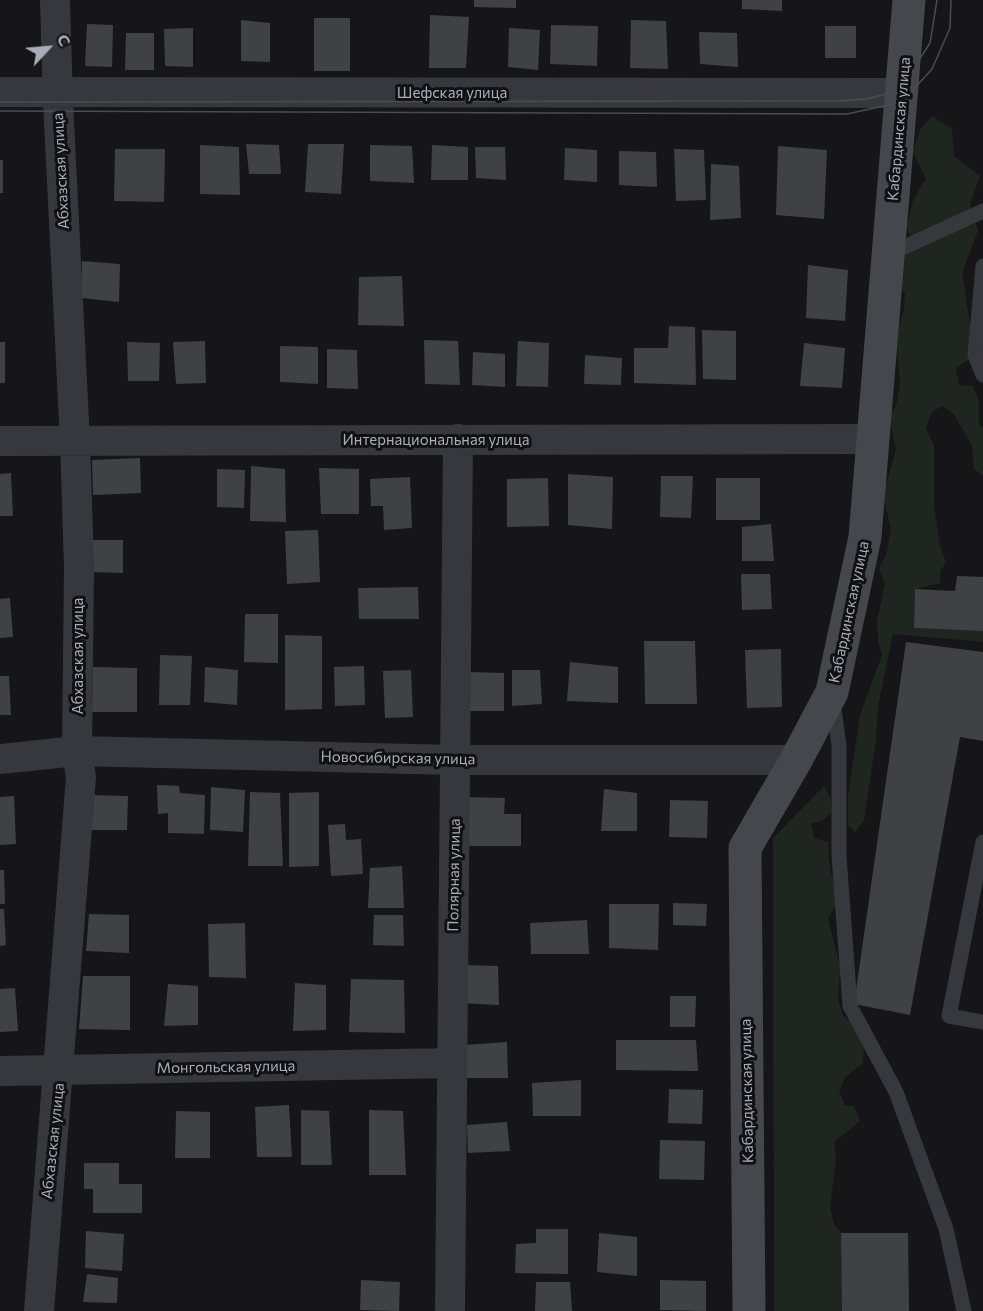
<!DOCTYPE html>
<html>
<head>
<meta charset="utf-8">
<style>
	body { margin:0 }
	#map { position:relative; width:983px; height:1311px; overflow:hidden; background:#161618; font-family:Commissioner,sans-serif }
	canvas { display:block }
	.north { position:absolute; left:18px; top:18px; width:60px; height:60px; -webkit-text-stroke:4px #111113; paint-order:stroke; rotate:64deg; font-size:16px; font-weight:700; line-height:24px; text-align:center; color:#a8adb8 }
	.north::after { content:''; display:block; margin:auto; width:21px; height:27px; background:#a8adb8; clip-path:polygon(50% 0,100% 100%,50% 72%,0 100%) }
</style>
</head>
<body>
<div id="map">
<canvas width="983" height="1311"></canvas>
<div class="north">С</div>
</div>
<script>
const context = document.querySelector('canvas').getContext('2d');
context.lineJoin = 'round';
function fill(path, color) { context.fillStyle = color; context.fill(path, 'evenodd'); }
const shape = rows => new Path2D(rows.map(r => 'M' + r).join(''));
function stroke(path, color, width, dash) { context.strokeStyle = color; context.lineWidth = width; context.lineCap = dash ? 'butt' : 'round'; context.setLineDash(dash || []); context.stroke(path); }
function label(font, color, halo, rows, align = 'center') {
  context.font = font + ' Commissioner,sans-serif'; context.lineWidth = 6; context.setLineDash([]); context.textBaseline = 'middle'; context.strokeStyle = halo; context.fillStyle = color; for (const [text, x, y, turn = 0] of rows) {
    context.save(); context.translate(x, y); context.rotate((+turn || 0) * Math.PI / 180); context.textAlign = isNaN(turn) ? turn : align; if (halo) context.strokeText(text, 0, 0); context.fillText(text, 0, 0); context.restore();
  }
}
fill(shape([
	[932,116,952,129,954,156,980,176,970,204,978,231,962,273,975,355,956,368,959,385,973,386,979,402,979,424,983,429,983,476,974,469,972,446,954,414,942,406,931,413,926,429,934,445,934,505,940,546,946,562,940,572,940,583,915,589,914,628,983,631,983,642,893,634,878,706,876,739,864,820,855,832,848,825,848,795,860,715,882,655,878,641,877,621,885,584,879,568,886,555,891,529,883,495,896,450,889,417,896,406,900,383,896,336,904,311,905,294,901,288,904,253,912,241,907,228,913,200,926,179,913,152,920,130],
	[824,786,831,799,831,813,824,820,811,824,814,838,828,842,830,870,836,888,836,905,828,919,840,966,838,1000,843,1015,857,1030,864,1048,863,1063,846,1076,839,1091,845,1105,854,1106,860,1121,834,1142,836,1159,830,1207,834,1224,841,1233,842,1311,774,1311,773,838]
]), '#1e261f');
fill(shape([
	[474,0,516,0,516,8,474,7],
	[742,0,782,0,782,11,742,9],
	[430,15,469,17,466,68,429,68],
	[314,18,350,18,350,71,314,71],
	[241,20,270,23,270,62,241,61],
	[631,20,666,21,668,69,630,68],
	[87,24,113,25,112,67,85,66],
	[551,25,598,26,597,66,550,64],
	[825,26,856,26,856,58,825,58],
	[193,28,193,67,165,66,164,29],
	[509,28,540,30,538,70,508,67],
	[699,32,737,33,738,67,700,64],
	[126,33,154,33,154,70,125,70],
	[246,144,279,145,281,174,249,174],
	[308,144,344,144,341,194,305,192],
	[200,145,239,147,240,195,200,194],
	[370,145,412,146,414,183,370,181],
	[432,145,468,147,468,180,431,180],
	[778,146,827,150,824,219,776,215],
	[475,147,505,147,506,180,476,178],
	[565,148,597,150,597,182,564,180],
	[115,149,165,149,164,202,114,201],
	[674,149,704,150,706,200,676,201],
	[619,151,656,152,657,187,619,185],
	[0,160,3,160,3,193,0,193],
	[711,164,739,166,741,218,710,220],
	[82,261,120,264,119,302,82,298],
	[808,265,848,270,845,321,806,318],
	[402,276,404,326,358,325,359,277],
	[669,326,695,327,696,385,634,383,634,348,668,348],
	[702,330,736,331,736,380,703,379],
	[424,340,458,341,460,385,425,384],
	[205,341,206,383,176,384,173,342],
	[518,341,549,343,548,387,516,386],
	[0,342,5,342,5,383,0,383],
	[127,342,160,343,159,381,128,381],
	[804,343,845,348,842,388,800,386],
	[280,346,318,347,318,384,280,382],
	[327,349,357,350,358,389,327,388],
	[473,352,505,354,505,387,472,385],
	[585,355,622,358,621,385,584,384],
	[140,458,141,493,93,495,92,460],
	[251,466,285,469,286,522,250,521],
	[319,468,359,469,359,514,321,514],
	[217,469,245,470,244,508,217,507],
	[11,473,13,516,0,516,0,474],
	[568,474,613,477,612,529,568,525],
	[661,476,693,476,691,518,660,517],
	[410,477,412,528,384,530,383,506,371,506,370,479],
	[548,478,549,526,507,527,507,479],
	[716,478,760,478,760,520,716,520],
	[771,524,774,561,742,561,742,527],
	[318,530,320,582,287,584,285,531],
	[89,540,123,540,123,573,89,572],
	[741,574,770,574,772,609,742,610],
	[957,576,983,577,983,631,914,628,915,589,955,591],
	[418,587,419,619,359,619,358,588],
	[10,598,13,637,0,638,0,599],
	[245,614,278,614,278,663,244,662],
	[285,635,322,636,322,709,285,710],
	[644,641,695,641,697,704,645,704],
	[906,642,983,652,983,741,960,737,910,1015,854,1004],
	[781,649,782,707,747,708,745,650],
	[160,655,192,656,190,705,159,705],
	[570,662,618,667,618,703,567,701],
	[364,666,365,705,335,706,334,667],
	[93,667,137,668,137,712,92,712],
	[205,667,238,670,237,705,204,702],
	[411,670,413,717,385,718,383,671],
	[512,670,540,670,542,704,512,706],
	[469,672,504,673,504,711,469,711],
	[0,676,9,676,11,715,0,715],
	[157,785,179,786,180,793,205,795,204,834,168,833,168,813,158,814],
	[211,787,245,790,243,832,210,830],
	[604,789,637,793,637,831,601,831],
	[250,792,280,793,283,866,248,866],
	[319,792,319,866,289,867,289,793],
	[90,795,128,796,127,830,89,830],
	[14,796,16,844,0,845,0,797],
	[467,797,505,798,504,814,521,814,521,846,467,846],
	[670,800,708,801,707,838,669,837],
	[345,824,346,840,361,839,363,874,331,876,328,825],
	[402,866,404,908,368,908,370,868],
	[0,870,4,870,5,904,0,904],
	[673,903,707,904,706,926,673,925],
	[609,904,659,904,658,950,609,948],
	[0,909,4,909,6,945,0,946],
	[89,914,129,915,129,953,86,951],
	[374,915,403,915,404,946,373,945],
	[587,920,589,954,531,954,530,923],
	[245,923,246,978,209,977,208,924],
	[461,965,498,966,499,1005,460,1003],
	[83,976,130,976,130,1030,79,1029],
	[351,979,404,980,405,1033,349,1032],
	[295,983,326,985,326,1030,293,1031],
	[168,984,198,986,198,1025,164,1026],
	[15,988,18,1031,0,1032,0,989],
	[670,996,696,996,695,1027,670,1027],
	[616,1040,696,1040,698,1071,616,1070],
	[507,1042,508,1078,466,1078,464,1045],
	[581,1080,581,1116,533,1116,532,1083],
	[669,1089,703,1090,702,1124,668,1123],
	[289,1105,292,1157,257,1157,255,1107],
	[301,1110,329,1111,332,1165,301,1165],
	[369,1110,403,1111,406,1175,369,1175],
	[176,1111,210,1112,210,1158,175,1158],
	[507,1122,510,1151,468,1153,467,1125],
	[660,1140,705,1141,704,1180,659,1179],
	[84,1163,119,1163,119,1184,142,1184,142,1213,93,1213,93,1189,84,1189],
	[536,1229,568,1229,568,1274,515,1273,516,1244,536,1243],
	[86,1231,124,1234,122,1271,85,1268],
	[599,1233,637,1237,637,1276,597,1272],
	[841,1233,908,1233,909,1311,842,1311],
	[87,1274,118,1278,117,1303,83,1302],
	[361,1280,400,1282,399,1311,360,1310],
	[660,1280,706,1281,706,1311,660,1310],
	[536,1282,570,1282,572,1311,535,1311]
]), '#404145');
stroke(shape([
	[889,254,983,211],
	[983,266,975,355,983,375],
	[833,701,839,746,839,856,850,1006,896,1092,946,1229,964,1311],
	[983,842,949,1016,983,1022]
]), '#37383d', 15);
stroke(shape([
	[0,92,903,93],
	[0,441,873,439],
	[0,759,77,751,455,760,796,760],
	[0,1071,452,1063],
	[39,1311,81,777,77,751,79,567,75,441,58,102,55,0],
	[450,1311,458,439]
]), '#37383d', 30);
stroke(shape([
	[749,1311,745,848,796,760,832,692,865,537,909,0]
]), '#45474d', 33);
stroke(shape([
	[0,102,840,101,867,99,890,93,904,83,930,43,937,0],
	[0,111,847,114,902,102,932,69,950,28,951,0]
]), '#4a4c52', 1.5);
label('15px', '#a8adb8', '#111113', [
	["Шефская улица",452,93],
	["Кабардинская улица",899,129,-85],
	["Абхазская улица",61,171,-93],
	["Интернациональная улица",436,440],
	["Кабардинская улица",849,612,-78],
	["Абхазская улица",78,656,-90],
	["Новосибирская улица",398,758,1],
	["Полярная улица",454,875,-89],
	["Монгольская улица",226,1067,-1],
	["Кабардинская улица",747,1091,-91],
	["Абхазская улица",53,1141,-84]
]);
</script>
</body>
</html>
